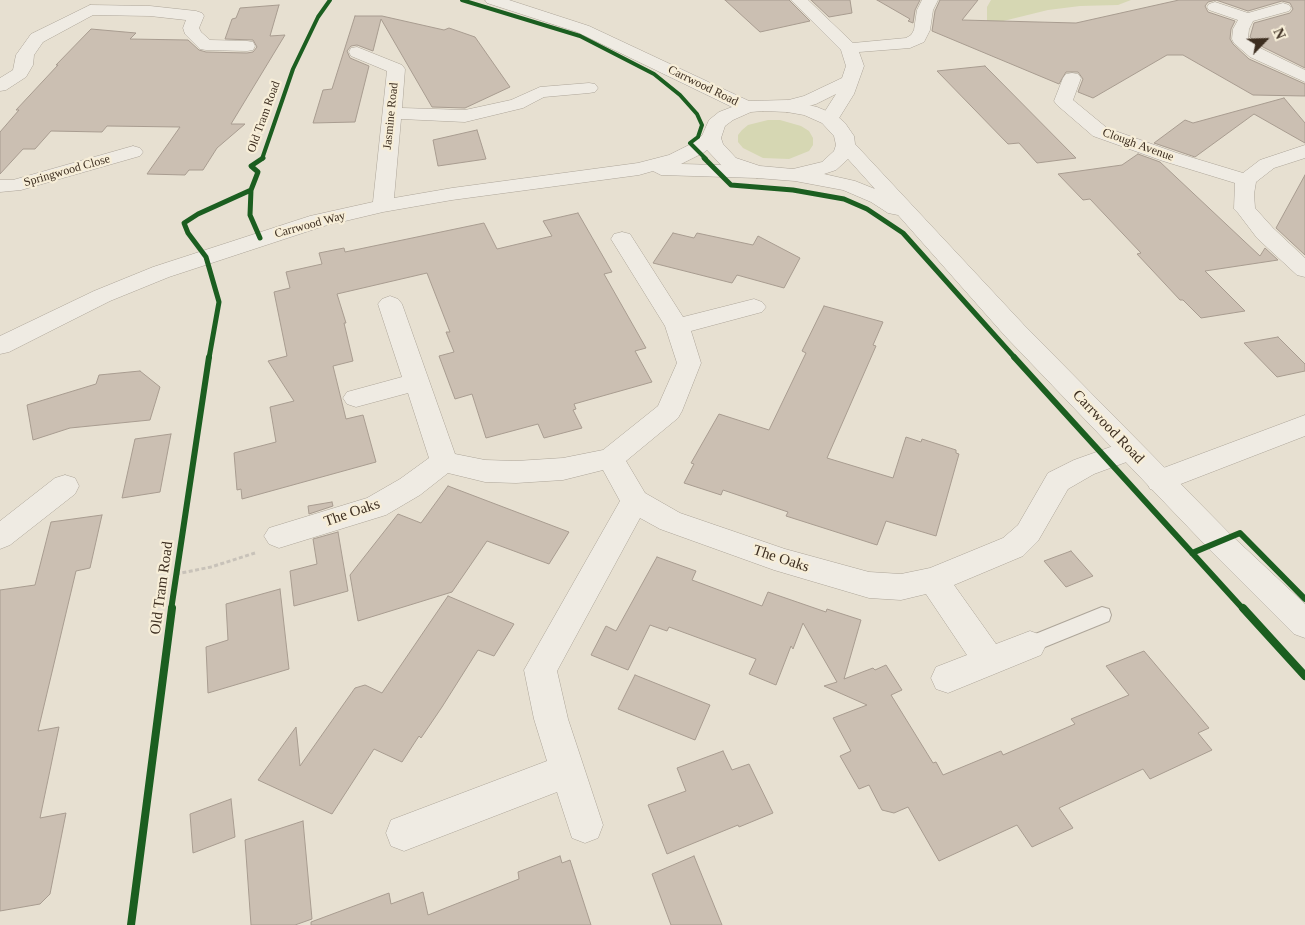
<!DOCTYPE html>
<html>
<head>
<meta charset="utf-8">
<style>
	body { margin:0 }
	#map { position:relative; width:1305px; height:925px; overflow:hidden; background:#e7e0d1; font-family:"Times New Roman",serif }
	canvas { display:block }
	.north { position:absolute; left:1240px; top:15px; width:50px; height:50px; -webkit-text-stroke:4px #f7eed8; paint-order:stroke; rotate:66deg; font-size:14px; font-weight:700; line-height:20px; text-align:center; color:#3d2e20 }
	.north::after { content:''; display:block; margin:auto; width:18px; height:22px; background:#3d2e20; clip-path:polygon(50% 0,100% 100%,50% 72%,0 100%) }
</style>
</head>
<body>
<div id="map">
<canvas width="1305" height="925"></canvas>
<div class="north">N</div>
</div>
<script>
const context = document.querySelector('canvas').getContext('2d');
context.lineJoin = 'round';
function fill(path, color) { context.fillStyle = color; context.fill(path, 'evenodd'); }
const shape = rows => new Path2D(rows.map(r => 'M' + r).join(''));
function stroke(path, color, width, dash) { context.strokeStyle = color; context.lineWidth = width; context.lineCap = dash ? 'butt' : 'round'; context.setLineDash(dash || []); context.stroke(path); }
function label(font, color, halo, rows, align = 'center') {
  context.font = font + ' "Times New Roman",serif'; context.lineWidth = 4.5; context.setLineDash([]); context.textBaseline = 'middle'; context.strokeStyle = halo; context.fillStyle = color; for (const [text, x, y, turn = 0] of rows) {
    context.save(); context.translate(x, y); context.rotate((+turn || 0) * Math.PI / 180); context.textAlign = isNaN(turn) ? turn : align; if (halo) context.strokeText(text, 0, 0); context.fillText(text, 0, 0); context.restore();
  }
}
fill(shape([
	[991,0,1131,0,1118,5,1080,6,1048,10,987,25,987,7],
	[768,120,780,120,801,126,809,131,813,138,813,145,809,151,789,159,763,158,743,148,738,142,738,135,742,130,748,125]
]), '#d6d7b3');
const building = shape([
	[725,0,789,0,810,21,760,32,725,0],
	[811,0,850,0,852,13,829,17,811,0],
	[877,0,920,0,915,10,913,23,908,21,910,19,877,0],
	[940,0,978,0,962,20,1076,23,1179,0,1305,0,1305,68,1263,47,1250,37,1254,23,1290,13,1293,9,1290,3,1282,1,1248,11,1216,0,1208,2,1205,6,1208,12,1235,21,1231,29,1230,39,1233,44,1249,59,1305,84,1305,96,1253,95,1183,55,1167,55,1093,98,1078,92,1083,79,1078,72,1066,72,1059,84,932,31,935,11,940,0],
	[279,5,270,36,285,35,231,124,245,124,217,148,203,170,189,170,185,175,147,174,180,127,107,126,102,132,51,131,35,149,23,149,0,174,0,132,19,110,16,110,58,65,56,65,91,29,136,33,130,39,188,40,199,50,206,52,247,53,253,52,257,47,253,40,225,39,232,19,236,18,240,8,279,5],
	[355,16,382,16,444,30,449,28,475,37,510,87,465,108,432,107,381,19,373,51,357,45,351,46,347,51,350,58,369,66,355,122,313,123,323,90,332,89,355,16],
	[985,66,1076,158,1037,163,1019,143,1008,144,937,71,985,66],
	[1284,98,1305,123,1305,143,1254,114,1195,157,1154,143,1185,120,1193,123,1284,98],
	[477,130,486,159,438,166,433,140,477,130],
	[1138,154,1160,162,1260,256,1265,248,1278,260,1205,271,1245,311,1201,318,1183,300,1180,300,1137,254,1141,253,1090,199,1083,200,1058,174,1122,165,1138,154],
	[1305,175,1305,255,1276,228,1305,175],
	[578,213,612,272,604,274,646,348,635,351,652,382,574,404,576,409,573,410,582,428,544,438,538,424,486,438,472,394,455,399,439,356,454,352,446,332,450,332,427,273,337,294,346,323,344,323,353,361,333,366,346,419,363,415,376,462,242,499,241,489,237,490,234,453,276,442,270,407,294,401,268,361,287,356,274,292,290,288,286,272,322,264,319,253,344,248,345,252,484,223,497,249,552,236,543,221,578,213],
	[673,233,694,238,697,233,753,245,758,236,800,258,784,288,737,275,732,283,653,263,673,233],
	[824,306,883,322,873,345,876,346,827,458,893,478,906,437,921,442,922,439,956,450,956,453,959,454,936,536,886,521,877,545,786,516,788,512,723,490,721,495,684,483,694,464,691,463,719,414,769,430,806,353,802,351,824,306],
	[1278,337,1305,364,1305,371,1277,377,1244,343,1278,337],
	[140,371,160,387,150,420,70,428,33,440,27,405,96,384,99,375,140,371],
	[171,434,160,492,122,498,135,439,171,434],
	[448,486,569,532,549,564,487,541,452,592,358,621,350,575,398,514,421,523,448,486],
	[332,502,333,506,309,514,308,506,332,502],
	[102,515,90,568,76,571,38,731,59,727,40,818,66,813,50,894,40,904,0,911,0,590,35,585,51,522,102,515],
	[338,532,348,591,294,606,290,571,317,564,313,539,338,532],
	[1071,551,1093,576,1066,587,1044,561,1071,551],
	[657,557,696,571,692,580,762,606,768,592,826,612,827,609,861,620,844,679,873,668,875,670,886,665,902,690,891,695,933,763,936,762,943,775,1001,751,1003,755,1075,724,1071,719,1129,695,1106,666,1144,651,1209,728,1198,733,1212,750,1150,779,1143,769,1059,808,1073,828,1032,847,1017,825,939,861,908,807,894,813,882,810,869,785,859,789,840,756,851,751,833,718,867,705,824,686,837,682,803,623,793,649,791,646,776,685,749,674,756,659,669,627,667,631,650,625,628,670,591,655,606,626,616,631,657,557],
	[280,589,289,669,208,693,206,647,228,640,226,604,280,589],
	[448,596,514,624,494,656,478,650,442,707,421,738,419,736,402,762,374,749,332,814,258,780,296,727,300,766,355,688,365,685,382,693,448,596],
	[635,675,710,705,695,740,618,709,635,675],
	[723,751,732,770,749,764,773,813,739,827,738,825,667,854,648,805,686,791,677,768,723,751],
	[231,799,235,837,193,853,190,814,231,799],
	[303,821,312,919,295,925,251,925,245,840,303,821],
	[560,856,562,863,570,860,591,925,311,925,311,922,389,893,391,904,423,892,428,915,519,879,518,872,560,856],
	[694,856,722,925,671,925,652,874,694,856]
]);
fill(building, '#cbbfb2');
stroke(building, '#a89c90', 1);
const service = shape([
	[1102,607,1109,609,1111,615,1109,621,1030,653,1023,651,1020,645,1023,639,1102,607]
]);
const minor = shape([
	[791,0,808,0,853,43,906,38,911,35,914,30,917,10,922,0,938,0,933,10,930,30,924,42,910,48,859,52,864,66,854,94,836,123,829,125,822,123,820,119,836,94,816,104,787,112,781,110,778,106,781,102,804,96,842,78,846,66,841,50,791,0],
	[1215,2,1248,13,1283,3,1289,5,1291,8,1289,11,1253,21,1249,29,1248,38,1262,49,1305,70,1305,82,1250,57,1234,43,1232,39,1233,29,1238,20,1209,10,1207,7,1209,4,1215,2],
	[90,5,150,6,196,11,202,13,204,16,199,28,201,32,210,40,247,41,253,42,255,46,253,50,247,51,206,50,200,49,185,34,183,28,186,20,150,16,93,15,43,42,34,55,33,65,26,77,6,90,0,91,0,78,13,70,16,55,31,34,90,5],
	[357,47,402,65,405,69,402,108,465,110,511,100,540,87,589,83,595,84,598,88,595,92,589,93,544,97,523,108,465,122,401,119,394,198,452,188,638,163,669,155,689,145,704,134,711,132,718,134,721,138,718,142,703,153,681,164,757,166,764,168,767,172,764,176,757,178,661,175,653,171,639,175,452,200,383,212,324,226,169,277,110,301,9,352,0,354,0,336,94,291,153,267,310,216,373,202,387,71,351,56,349,52,351,48,357,47],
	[1072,73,1078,74,1081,78,1073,100,1107,128,1177,153,1243,173,1260,160,1305,145,1305,158,1274,168,1256,182,1254,194,1255,208,1273,228,1305,258,1305,277,1297,275,1257,238,1238,213,1234,209,1235,183,1163,161,1093,136,1057,105,1054,101,1063,78,1066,74,1072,73],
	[133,146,140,148,143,152,140,156,21,190,0,192,0,180,13,180,133,146],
	[622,232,630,234,683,317,754,299,762,302,766,307,762,312,691,331,701,363,682,411,678,418,626,461,645,493,680,513,785,549,869,572,901,574,930,568,1003,538,1018,525,1048,473,1074,460,1130,440,1140,443,1144,450,1140,457,1094,474,1068,489,1038,541,1023,556,954,585,996,644,1030,631,1041,635,1046,645,1041,655,948,693,936,689,931,678,936,667,967,655,926,594,901,600,869,598,774,570,660,529,640,518,557,671,568,719,603,825,598,838,585,843,572,838,557,792,404,851,391,846,386,833,391,820,547,761,534,719,524,670,620,501,603,470,563,480,516,483,485,482,448,473,420,495,386,515,279,548,269,544,264,536,269,528,367,498,400,479,429,458,408,393,356,407,347,404,343,398,347,392,402,377,378,304,382,299,390,296,398,299,402,304,455,454,485,460,516,461,563,458,603,450,658,406,677,363,665,326,611,239,614,234,622,232],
	[1305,415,1305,436,1160,492,1150,489,1146,481,1150,473,1305,415],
	[65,475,75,478,79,486,75,494,10,545,0,549,0,521,55,478,65,475]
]);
const tertiary = shape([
	[485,0,509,0,589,26,749,101,787,100,817,107,836,115,845,123,854,136,855,144,1024,325,1230,534,1305,604,1305,638,1294,634,1210,550,1006,337,898,215,888,213,871,202,843,190,795,181,757,178,722,166,707,150,701,138,709,120,719,112,732,107,577,32,487,3,485,0],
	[763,111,787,112,804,115,822,123,834,136,836,145,834,151,822,162,793,169,760,166,736,158,723,144,721,138,725,126,733,120,751,112,763,111],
	[848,159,875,189,855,181,824,174,836,170,848,159]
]);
stroke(service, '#ada599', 2);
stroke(minor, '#ada599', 1);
stroke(tertiary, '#ada599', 1);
stroke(shape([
	[176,574,211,567,255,553]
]), '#c8c2b9', 3, [4, 2.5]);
fill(service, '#efebe3');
fill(minor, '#efebe3');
fill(tertiary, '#efebe3');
stroke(shape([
	[462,0,580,36,654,74,680,95,697,114,702,125,698,137,690,143,706,159],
	[262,159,293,69,318,17,330,0]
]), '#1b5e20', 4);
stroke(shape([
	[704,158,731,185,793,190,844,199,867,209,903,233,1015,358],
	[260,238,250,215,251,190,258,172,251,166,263,158],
	[209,358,219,302,206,257,188,233,184,223,198,214,251,190]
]), '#1b5e20', 5);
stroke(shape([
	[1014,357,1244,610],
	[1192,553,1240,533,1305,599],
	[171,610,209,357]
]), '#1b5e20', 6);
stroke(shape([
	[1243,608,1305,676],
	[131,925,172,608]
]), '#1b5e20', 8);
label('12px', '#3d2e20', '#f7eed8', [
	["Carrwood Road",703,86,26],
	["Jasmine Road",391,116,-84],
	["Old Tram Road",264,117,-70],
	["Clough Avenue",1138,145,20],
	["Springwood Close",67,171,-16],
	["Carrwood Way",310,225,-15]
]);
label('15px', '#3d2e20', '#f7eed8', [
	["Carrwood Road",1108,427,46],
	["The Oaks",352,513,-19],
	["The Oaks",781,559,18],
	["Old Tram Road",162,588,-82]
]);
</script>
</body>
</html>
